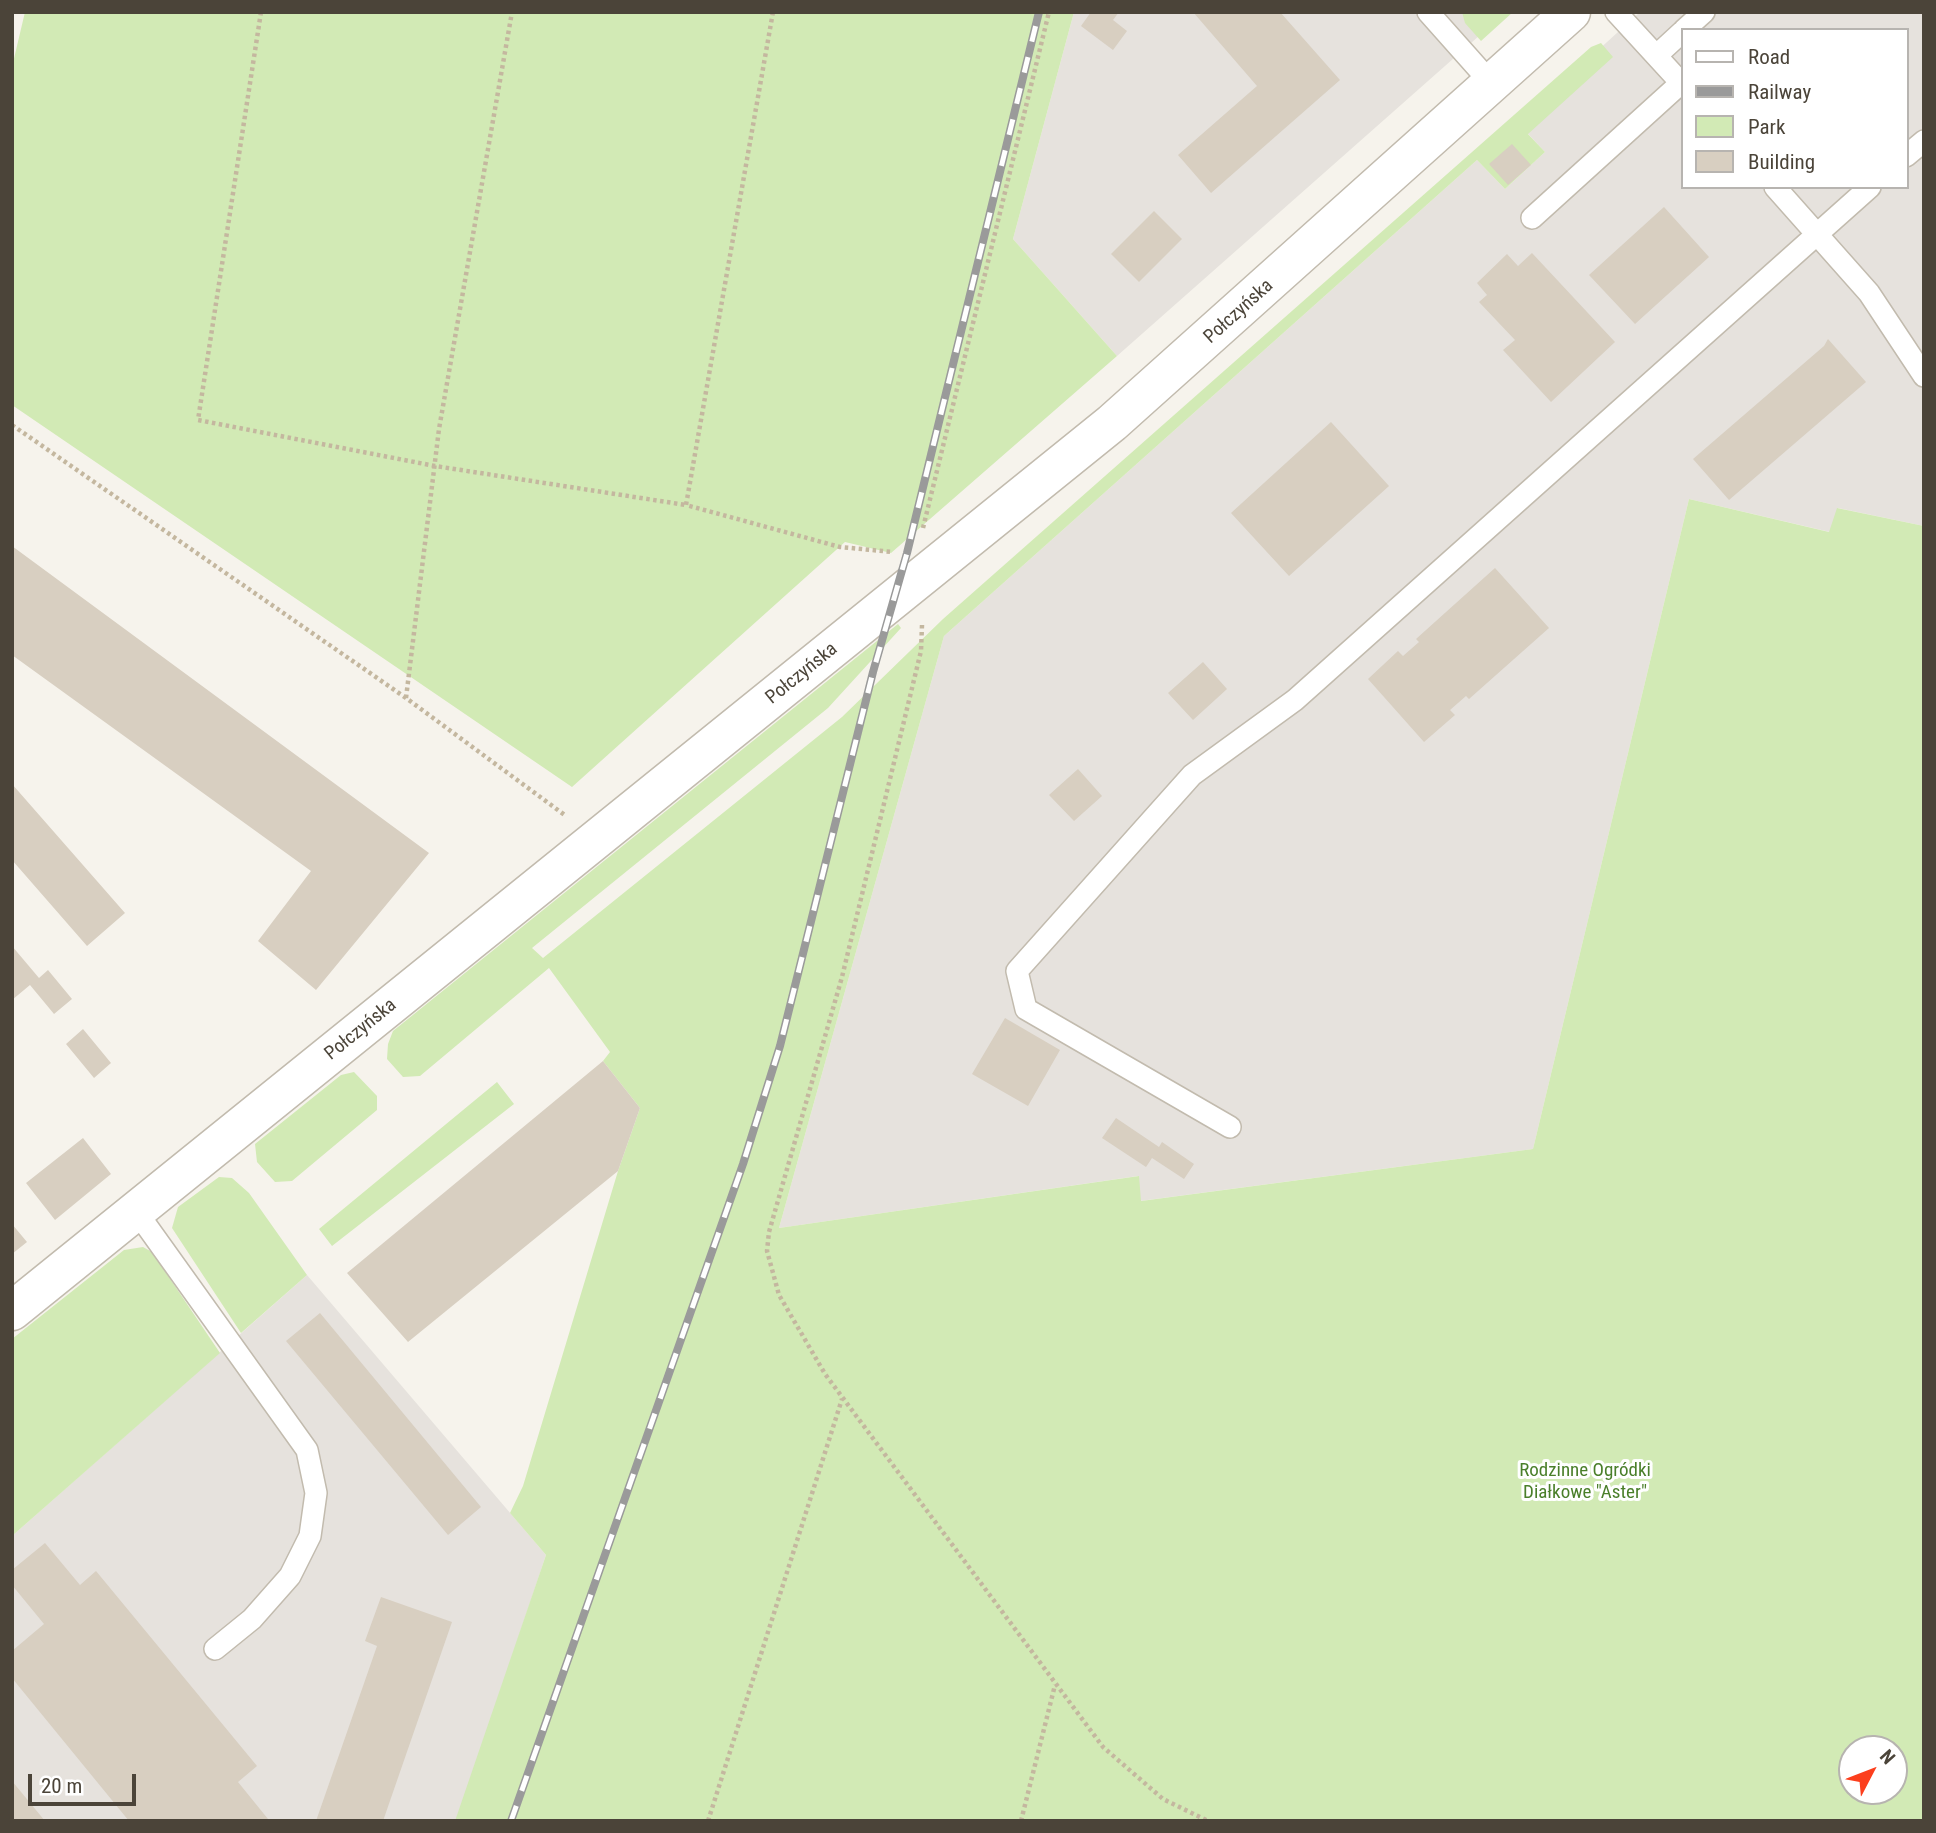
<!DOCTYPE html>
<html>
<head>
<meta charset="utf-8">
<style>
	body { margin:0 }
	#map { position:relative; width:1936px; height:1833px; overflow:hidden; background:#f6f3ec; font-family:"Roboto Condensed",sans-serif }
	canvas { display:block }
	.frame { position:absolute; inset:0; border:14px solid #4b4439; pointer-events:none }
	.legend { position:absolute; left:1681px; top:28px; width:228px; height:161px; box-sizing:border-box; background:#fff; border:2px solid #b7b4b0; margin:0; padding:9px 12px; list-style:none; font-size:21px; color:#4b4439 }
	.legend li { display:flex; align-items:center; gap:14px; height:35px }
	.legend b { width:35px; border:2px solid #b7b4b0 }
	.north { position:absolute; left:1838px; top:1735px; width:70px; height:70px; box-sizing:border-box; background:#fff; border:2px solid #b7b4b0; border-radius:50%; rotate:48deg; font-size:19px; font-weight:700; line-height:28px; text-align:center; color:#4b4439 }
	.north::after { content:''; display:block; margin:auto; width:24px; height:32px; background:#fc3f1d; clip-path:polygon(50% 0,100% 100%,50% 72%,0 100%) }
	.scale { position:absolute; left:28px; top:1774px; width:108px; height:32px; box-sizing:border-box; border:4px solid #4b4439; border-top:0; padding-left:9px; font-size:21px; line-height:24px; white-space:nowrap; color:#4b4439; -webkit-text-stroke:5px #fff; paint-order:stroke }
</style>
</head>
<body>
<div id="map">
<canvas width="1936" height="1833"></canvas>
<div class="frame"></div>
<ul class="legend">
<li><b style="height:9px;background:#fff"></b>Road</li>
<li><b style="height:9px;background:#9a9a9a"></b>Railway</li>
<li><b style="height:19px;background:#d2eab5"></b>Park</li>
<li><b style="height:19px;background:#d8cfc1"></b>Building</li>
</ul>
<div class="north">N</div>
<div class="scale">20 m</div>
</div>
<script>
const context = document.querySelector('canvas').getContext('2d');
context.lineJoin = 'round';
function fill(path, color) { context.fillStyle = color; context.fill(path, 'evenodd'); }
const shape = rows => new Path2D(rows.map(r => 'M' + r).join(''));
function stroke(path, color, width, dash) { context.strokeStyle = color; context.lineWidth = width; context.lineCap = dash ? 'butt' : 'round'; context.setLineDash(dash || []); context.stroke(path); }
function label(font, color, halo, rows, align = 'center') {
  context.font = font + ' "Roboto Condensed",sans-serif'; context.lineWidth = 6; context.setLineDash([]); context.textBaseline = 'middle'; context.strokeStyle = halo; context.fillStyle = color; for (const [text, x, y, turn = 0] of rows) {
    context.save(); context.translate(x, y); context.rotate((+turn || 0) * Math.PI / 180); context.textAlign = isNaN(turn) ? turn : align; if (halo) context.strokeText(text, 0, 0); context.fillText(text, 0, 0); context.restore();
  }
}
fill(shape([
	[1074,12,1490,12,1497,20,1117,356,1013,239],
	[1640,12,1924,12,1924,526,1838,508,1830,532,1689,499,1533,1149,1140,1201,1138,1176,779,1228,944,636,1477,160,1505,189,1545,152,1518,123],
	[1682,30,1906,30,1906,187,1682,187],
	[307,1275,546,1555,457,1821,12,1821,12,1536]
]), '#e6e2dd');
fill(shape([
	[25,12,1074,12,1013,239,1117,356,891,553,845,542,572,787,12,405,12,67],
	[1462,12,1513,12,1481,41,1465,23],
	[1601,43,1613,57,1528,134,1545,152,1505,189,1477,160,944,636,779,1228,1139,1176,1141,1201,1533,1149,1689,499,1829,532,1837,508,1924,526,1924,1821,455,1821,546,1555,510,1513,523,1486,618,1171,640,1108,603,1061,610,1052,549,968,420,1076,403,1077,387,1059,388,1044,393,1031,898,624,901,628,828,708,532,948,543,958,842,717,943,619,1591,47],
	[1852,1749,1894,1749,1894,1791,1852,1791],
	[354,1072,377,1096,377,1110,292,1181,275,1182,257,1162,255,1144,341,1075],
	[497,1082,514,1104,332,1246,319,1229],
	[219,1177,232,1178,249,1193,307,1275,241,1333,172,1228,178,1207],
	[143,1247,152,1252,220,1353,12,1536,12,1339,124,1250]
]), '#d2eab5');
fill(shape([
	[1091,12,1119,12,1113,20,1127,31,1113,50,1081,26],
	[1193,12,1280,12,1340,80,1211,193,1178,155,1257,86],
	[1512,144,1531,165,1508,185,1489,164],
	[1664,207,1709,257,1635,324,1589,275],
	[1154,211,1182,239,1139,282,1111,254],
	[1532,253,1615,342,1551,402,1503,350,1515,340,1479,302,1487,295,1477,283,1507,254,1518,266],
	[1828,339,1866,382,1729,500,1693,459,1824,346],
	[1331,422,1389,486,1289,576,1231,513],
	[12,546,429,853,316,990,258,941,311,871,12,655],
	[1495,568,1549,628,1469,699,1466,696,1450,710,1455,715,1424,742,1368,679,1398,651,1403,656,1419,642,1416,639],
	[1203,662,1227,689,1193,720,1168,693],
	[1078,769,1102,796,1074,821,1049,795],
	[12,784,125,913,87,946,12,860],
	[12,946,39,978,48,970,72,999,54,1014,30,985,12,1000],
	[1005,1018,1060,1050,1028,1106,972,1074],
	[83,1029,111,1063,94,1078,66,1044],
	[603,1061,640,1108,618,1171,408,1342,347,1273],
	[1116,1118,1159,1147,1162,1142,1194,1164,1184,1179,1152,1158,1146,1167,1102,1138],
	[83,1138,111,1174,55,1220,26,1183],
	[12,1224,27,1242,12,1254],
	[320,1313,481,1507,448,1535,286,1341],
	[45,1543,80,1585,96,1571,257,1766,238,1782,268,1819,266,1821,129,1821,12,1678,12,1651,44,1624,12,1585,12,1570],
	[381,1597,452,1622,383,1821,316,1821,377,1646,365,1641],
	[12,1781,45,1821,12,1821]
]), '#d8cfc1');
const service = shape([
	[1428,12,1492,84],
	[1616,12,1682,84],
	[1684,30,1704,12],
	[1657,55,1682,32],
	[1906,156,1924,141],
	[1775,187,1869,293,1924,376],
	[1532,218,1681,83],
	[1230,1127,1026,1009,1017,971,1192,775,1295,700,1870,187],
	[136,1211,307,1450,316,1493,310,1536,290,1576,252,1619,215,1649]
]);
const tertiary = shape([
	[12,1311,1112,423,1571,12]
]);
stroke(service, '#c2bbae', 24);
stroke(tertiary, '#c2bbae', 41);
stroke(shape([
	[261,12,198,420,435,466,686,505],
	[773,12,686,505,840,547,893,552],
	[12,425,406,698,566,816],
	[923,528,1049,12],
	[922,625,921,651,842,977,769,1232,767,1251,779,1295,825,1374,1103,1747,1163,1799,1208,1821],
	[406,698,439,429,512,12],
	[708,1821,842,1399],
	[1021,1821,1055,1685]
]), '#c4b79f', 4.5, [3.5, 3.5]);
stroke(service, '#fff', 21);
stroke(tertiary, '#fff', 38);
const rail = shape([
	[511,1821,743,1164,780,1046,873,672,907,553,1039,12]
]);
stroke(rail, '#9a9a9a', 8);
stroke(rail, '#fff', 5, [16]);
label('19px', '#4b4439', '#fff', [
	["Połczyńska",1239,312,-42],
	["Połczyńska",802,674,-39],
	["Połczyńska",361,1030,-39]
]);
label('19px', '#4a7f2a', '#fff', [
	["Rodzinne Ogródki",1585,1471],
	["Diałkowe \"Aster\"",1585,1493]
]);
</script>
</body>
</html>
